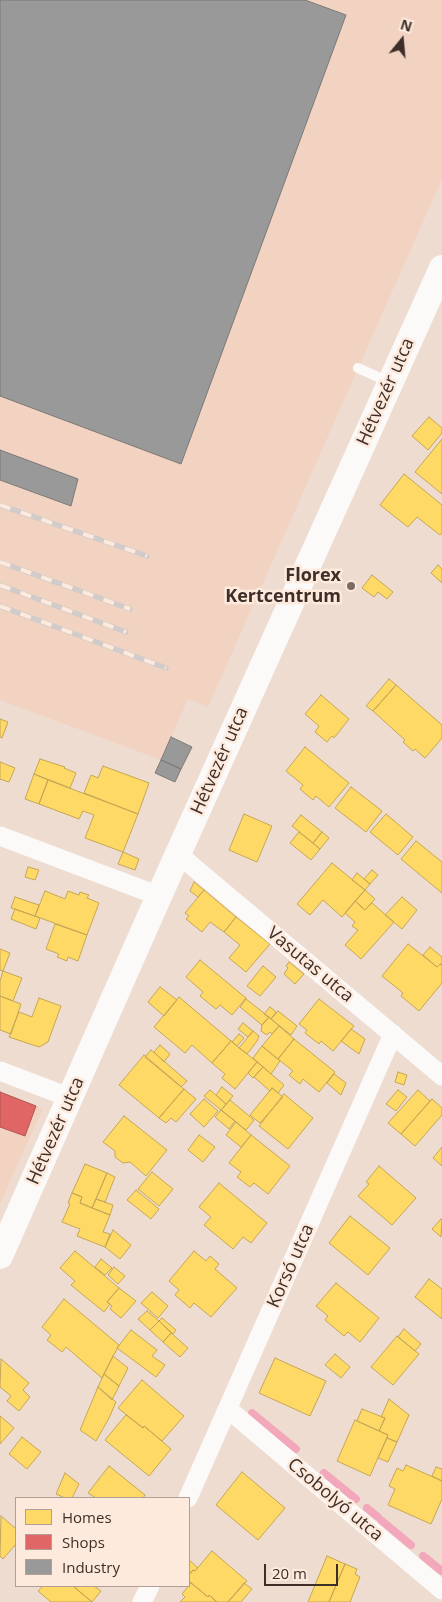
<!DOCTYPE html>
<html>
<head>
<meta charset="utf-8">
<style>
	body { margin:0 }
	#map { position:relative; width:442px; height:1602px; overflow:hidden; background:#eedcd1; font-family:"Open Sans",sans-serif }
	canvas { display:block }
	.legend { position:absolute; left:15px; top:1497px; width:175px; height:90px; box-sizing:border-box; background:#fee9dd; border:1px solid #b19f95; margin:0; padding:6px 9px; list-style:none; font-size:15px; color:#3d2f28 }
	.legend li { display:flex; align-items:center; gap:10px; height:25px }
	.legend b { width:25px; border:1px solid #b19f95 }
	.north { position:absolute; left:377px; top:15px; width:50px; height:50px; -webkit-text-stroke:4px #fee9dd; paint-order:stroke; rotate:17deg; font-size:14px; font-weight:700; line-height:20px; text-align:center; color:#3d2f28 }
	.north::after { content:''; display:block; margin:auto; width:18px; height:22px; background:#3d2f28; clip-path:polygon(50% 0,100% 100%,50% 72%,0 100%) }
	.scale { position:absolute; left:264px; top:1564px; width:74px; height:22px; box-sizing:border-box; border:2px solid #3d2f28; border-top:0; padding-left:6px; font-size:15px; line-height:18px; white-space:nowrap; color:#3d2f28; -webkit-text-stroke:4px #fee9dd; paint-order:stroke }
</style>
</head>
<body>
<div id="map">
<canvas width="442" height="1602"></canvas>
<ul class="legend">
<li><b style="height:14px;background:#ffd966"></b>Homes</li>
<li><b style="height:14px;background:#e06666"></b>Shops</li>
<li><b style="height:14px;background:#999"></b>Industry</li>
</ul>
<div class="north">N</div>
<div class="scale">20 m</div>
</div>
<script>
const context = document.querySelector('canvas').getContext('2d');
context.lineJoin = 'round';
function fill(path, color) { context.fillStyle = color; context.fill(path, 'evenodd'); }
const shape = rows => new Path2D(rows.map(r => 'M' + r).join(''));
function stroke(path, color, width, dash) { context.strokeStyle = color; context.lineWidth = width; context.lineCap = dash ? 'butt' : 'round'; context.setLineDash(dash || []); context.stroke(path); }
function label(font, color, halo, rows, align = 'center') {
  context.font = font + ' "Open Sans",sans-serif'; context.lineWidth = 5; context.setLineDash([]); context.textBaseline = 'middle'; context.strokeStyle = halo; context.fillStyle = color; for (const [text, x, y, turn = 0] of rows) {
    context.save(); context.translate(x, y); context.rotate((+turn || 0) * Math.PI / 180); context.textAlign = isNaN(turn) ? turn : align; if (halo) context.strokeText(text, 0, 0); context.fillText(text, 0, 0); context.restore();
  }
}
fill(shape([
	[0,0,442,0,442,179,208,707,188,699,161,760,0,700],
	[0,1092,43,1108,0,1204]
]), '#f2d3c1');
const homes = shape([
	[429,417,442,428,442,433,428,450,412,436,429,417],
	[442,439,442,494,415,472,442,439],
	[404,474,442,505,442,533,440,535,417,517,408,527,380,505,404,474],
	[438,565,442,569,442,583,431,573,438,565],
	[372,575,393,592,387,599,378,592,374,597,362,588,372,575],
	[389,679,396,685,373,711,366,706,389,679],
	[396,685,442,725,442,738,425,758,415,749,413,751,403,742,405,740,373,711,396,685],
	[321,695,349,719,334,738,332,736,327,742,315,732,319,726,305,714,321,695],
	[0,719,8,722,2,738,0,737,0,719],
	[305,747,349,783,329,807,316,796,313,800,300,789,303,785,286,771,305,747],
	[40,759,65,767,64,768,76,773,70,788,34,774,40,759],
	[0,762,15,768,9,782,0,779,0,762],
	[103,766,149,783,138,814,84,793,91,775,98,778,103,766],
	[34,774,48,780,39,804,25,799,34,774],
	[48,780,138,814,123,852,85,838,94,815,83,811,79,819,39,804,48,780],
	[351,787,382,811,366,832,335,808,351,787],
	[244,814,272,826,257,862,229,850,244,814],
	[386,814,413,837,398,855,370,832,386,814],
	[301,815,322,832,313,843,292,826,301,815],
	[299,832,320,849,311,860,290,843,299,832],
	[322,832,329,838,320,849,313,843,322,832],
	[416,841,442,862,442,893,401,859,416,841],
	[123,852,139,859,135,870,118,864,123,852],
	[332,863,365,890,342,917,323,900,310,915,297,904,332,863],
	[28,867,39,870,35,880,25,877,28,867],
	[372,870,378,875,370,884,364,879,372,870],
	[357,873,370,884,365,890,352,880,357,873],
	[194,882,204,890,198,897,190,891,194,882],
	[204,890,236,917,224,932,210,922,202,932,186,919,189,916,185,913,204,890],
	[365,890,375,899,365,910,355,901,365,890],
	[45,891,65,899,68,891,79,895,80,892,89,895,87,898,99,903,87,935,35,916,45,891],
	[15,897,39,905,35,916,11,908,15,897],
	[402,897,417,910,402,929,385,915,402,897],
	[355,901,365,910,372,903,394,922,361,959,345,945,358,930,352,926,355,922,345,913,355,901],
	[15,909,40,918,36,929,11,919,15,909],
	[236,917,270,944,246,972,229,958,240,945,224,932,236,917],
	[55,924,87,935,78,961,68,957,67,961,57,957,59,954,46,949,55,924],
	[408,944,437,967,440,964,442,965,442,983,419,1011,401,996,403,993,382,976,408,944],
	[430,947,442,957,442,965,440,964,437,967,423,955,430,947],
	[0,949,10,953,3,971,0,970,0,949],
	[200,960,246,998,232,1015,220,1005,216,1009,200,996,203,992,186,977,200,960],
	[289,962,304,974,295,984,284,974,288,968,286,966,289,962],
	[263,966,276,977,260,996,247,986,263,966],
	[3,971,22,978,13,1001,0,996,0,981,3,971],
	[160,987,177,1000,164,1016,148,1002,160,987],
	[0,996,21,1004,11,1034,0,1030,0,996],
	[179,997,231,1041,212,1063,192,1045,185,1053,154,1027,179,997],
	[39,998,61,1006,48,1042,39,1047,9,1037,19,1012,32,1017,39,998],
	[246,999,269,1017,262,1025,240,1007,246,999],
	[319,999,354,1026,333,1051,321,1041,319,1044,305,1033,307,1030,299,1024,319,999],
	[270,1007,276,1012,271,1019,264,1014,270,1007],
	[278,1011,297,1026,291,1035,271,1019,278,1011],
	[269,1017,279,1026,272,1034,270,1032,267,1035,261,1031,262,1025,269,1017],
	[243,1023,253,1031,248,1037,238,1029,243,1023],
	[279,1026,294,1039,278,1059,262,1046,279,1026],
	[351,1029,365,1039,359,1054,341,1041,351,1029],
	[253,1031,259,1036,257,1041,247,1054,239,1048,253,1031],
	[239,1034,244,1038,237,1046,232,1042,239,1034],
	[294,1039,335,1072,319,1092,303,1079,300,1084,289,1075,293,1071,278,1059,294,1039],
	[231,1041,257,1062,235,1089,222,1078,225,1074,212,1063,231,1041],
	[160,1045,170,1054,164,1062,154,1052,160,1045],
	[262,1046,280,1061,271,1074,253,1058,262,1046],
	[151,1050,187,1081,181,1087,145,1057,151,1050],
	[144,1055,184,1089,159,1118,119,1085,144,1055],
	[257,1062,263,1067,253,1078,248,1073,257,1062],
	[263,1067,284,1085,278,1093,272,1088,270,1091,254,1077,263,1067],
	[398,1072,407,1075,404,1085,395,1082,398,1072],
	[334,1074,346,1083,341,1095,327,1083,334,1074],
	[222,1087,233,1096,226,1104,216,1095,222,1087],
	[272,1088,283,1097,260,1123,250,1115,272,1088],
	[184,1089,196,1099,176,1122,171,1118,166,1123,159,1118,184,1089],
	[210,1090,226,1104,221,1110,204,1096,210,1090],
	[398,1090,407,1097,396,1111,386,1104,398,1090],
	[418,1090,430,1101,401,1134,388,1123,418,1090],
	[284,1094,313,1118,288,1149,259,1126,284,1094],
	[204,1099,218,1111,204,1127,190,1114,204,1099],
	[432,1099,442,1108,442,1115,415,1146,401,1134,432,1099],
	[230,1100,254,1120,246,1130,221,1110,230,1100],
	[221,1110,235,1121,229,1129,215,1117,221,1110],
	[124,1116,167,1150,146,1176,130,1162,123,1163,115,1157,115,1151,103,1142,124,1116],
	[236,1122,251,1135,241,1147,226,1135,236,1122],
	[199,1135,215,1147,203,1162,188,1150,199,1135],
	[251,1135,290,1166,268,1194,254,1183,250,1187,237,1177,241,1172,229,1163,251,1135],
	[442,1147,442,1166,433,1158,442,1147],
	[85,1164,107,1173,92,1208,80,1203,82,1197,72,1193,85,1164],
	[379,1166,416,1198,392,1225,358,1196,369,1184,366,1182,379,1166],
	[152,1172,173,1189,159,1206,138,1189,152,1172],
	[107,1173,115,1177,105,1202,96,1199,107,1173],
	[219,1183,267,1223,251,1243,243,1237,233,1249,204,1225,211,1217,199,1207,219,1183],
	[136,1190,159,1209,151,1219,127,1200,136,1190],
	[72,1193,82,1197,80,1203,110,1215,103,1232,110,1234,105,1247,77,1236,80,1229,62,1222,70,1204,68,1203,72,1193],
	[96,1199,113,1205,110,1215,92,1208,96,1199],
	[350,1216,390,1248,368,1275,329,1243,350,1216],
	[441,1219,442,1220,441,1237,432,1229,441,1219],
	[113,1230,131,1245,120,1259,105,1247,113,1230],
	[75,1251,119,1288,107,1302,110,1304,104,1312,71,1285,75,1281,60,1268,75,1251],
	[194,1251,206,1261,210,1256,219,1264,215,1269,237,1288,211,1317,194,1303,190,1308,175,1295,179,1290,169,1281,194,1251],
	[101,1259,112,1268,105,1275,95,1267,101,1259],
	[114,1267,125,1276,118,1284,108,1275,114,1267],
	[429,1279,442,1289,442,1319,415,1297,429,1279],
	[336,1283,379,1318,360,1342,348,1332,344,1336,325,1320,328,1316,316,1306,336,1283],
	[119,1288,136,1301,121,1318,110,1309,112,1306,107,1302,119,1288],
	[152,1292,168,1306,158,1318,141,1303,152,1292],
	[64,1299,119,1345,102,1378,66,1347,62,1352,47,1340,51,1335,42,1327,64,1299],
	[147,1311,159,1321,150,1330,138,1319,147,1311],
	[162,1318,176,1330,173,1334,159,1321,162,1318],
	[159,1321,171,1333,163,1342,150,1330,159,1321],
	[404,1329,421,1344,415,1351,398,1337,404,1329],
	[131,1330,157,1350,152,1356,165,1365,156,1377,117,1348,131,1330],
	[171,1333,188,1348,180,1357,163,1342,171,1333],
	[397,1336,419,1354,393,1385,371,1367,397,1336],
	[335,1354,350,1367,341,1378,325,1365,335,1354],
	[113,1356,128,1368,119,1386,104,1374,113,1356],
	[275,1358,326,1381,310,1416,259,1393,275,1358],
	[1,1359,29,1383,23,1390,30,1397,19,1411,7,1401,11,1396,0,1387,1,1359],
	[104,1374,119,1386,112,1400,98,1387,104,1374],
	[142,1380,184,1416,162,1441,144,1426,143,1428,118,1408,142,1380],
	[98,1387,116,1402,109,1418,96,1441,80,1430,98,1387],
	[389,1399,409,1415,397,1442,387,1438,388,1435,379,1431,385,1418,381,1417,389,1399],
	[362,1409,385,1418,379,1431,357,1421,362,1409],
	[126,1415,143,1428,144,1426,171,1449,149,1476,105,1440,126,1415],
	[0,1416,14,1428,0,1444,0,1416],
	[355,1420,388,1435,370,1476,337,1461,355,1420],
	[22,1437,41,1452,27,1469,9,1454,22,1437],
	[387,1438,397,1442,388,1462,378,1458,387,1438],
	[406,1465,442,1481,442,1499,431,1524,388,1505,395,1489,389,1486,397,1468,403,1471,406,1465],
	[109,1466,145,1495,143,1498,96,1498,88,1493,109,1466],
	[436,1467,442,1469,442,1481,432,1476,436,1467],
	[242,1472,285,1508,258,1540,216,1505,242,1472],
	[65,1473,79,1484,72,1498,65,1498,56,1494,65,1473],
	[1,1516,16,1529,16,1544,3,1559,0,1556,1,1516],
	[212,1551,247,1581,228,1602,217,1602,209,1595,208,1597,189,1581,189,1575,193,1570,195,1571,212,1551],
	[327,1556,345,1564,329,1602,308,1602,327,1556],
	[189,1560,198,1568,195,1571,193,1570,189,1575,189,1560],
	[345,1564,357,1569,355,1574,360,1577,350,1602,329,1602,345,1564],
	[191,1583,208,1597,209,1595,217,1602,180,1602,185,1597,182,1594,191,1583],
	[244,1583,252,1589,241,1602,228,1602,244,1583],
	[43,1586,73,1586,92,1602,51,1602,38,1591,43,1586],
	[73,1586,94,1586,101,1591,92,1602,73,1586]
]);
fill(homes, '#ffd966');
stroke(homes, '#c5a653', 1);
const shops = shape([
	[0,1092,36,1106,25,1136,0,1127,0,1092]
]);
fill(shops, '#e06666');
stroke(shops, '#af5653', 1);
const industry = shape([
	[0,0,305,0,346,15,181,464,0,396,0,0],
	[0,450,78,479,71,506,0,480,0,450],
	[171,737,192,747,181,769,161,760,171,737],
	[161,760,181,769,175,782,155,773,161,760]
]);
fill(industry, '#999');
stroke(industry, '#7d7977', 1);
stroke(shape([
	[252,1413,296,1449],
	[324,1473,356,1499],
	[367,1508,378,1517],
	[382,1521,411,1545],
	[423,1556,442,1571]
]), '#f2a7ba', 8);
stroke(shape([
	[358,368,389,382]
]), '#fcfaf8', 10);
stroke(shape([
	[0,836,159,896],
	[178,854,442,1076],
	[0,1071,71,1098],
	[228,1409,442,1590],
	[188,1498,393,1034],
	[142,1602,150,1586]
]), '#fcfaf8', 19);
stroke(shape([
	[0,1256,159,896,442,268]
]), '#fcfaf8', 26);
const rail = shape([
	[0,505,147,556],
	[0,562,130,609],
	[0,585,126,632],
	[0,606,166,668]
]);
stroke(rail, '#d1ccc9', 5.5);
stroke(rail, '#fee9dd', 4, [11]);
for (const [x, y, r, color] of [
	[351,586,5,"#7b6c63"]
]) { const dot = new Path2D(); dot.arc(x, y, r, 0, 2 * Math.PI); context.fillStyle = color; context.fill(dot); stroke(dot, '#fee9dd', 2); }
label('18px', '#3d2f28', '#fee9dd', [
	["Hétvezér utca",386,392,-66],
	["Hétvezér utca",220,761,-66],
	["Vasutas utca",310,965,40],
	["Hétvezér utca",56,1131,-66],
	["Korsó utca",291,1266,-66],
	["Csobolyó utca",335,1500,40]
]);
label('bold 18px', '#3d2f28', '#fee9dd', [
	["Florex",341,576],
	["Kertcentrum",341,597]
], 'right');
</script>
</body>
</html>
